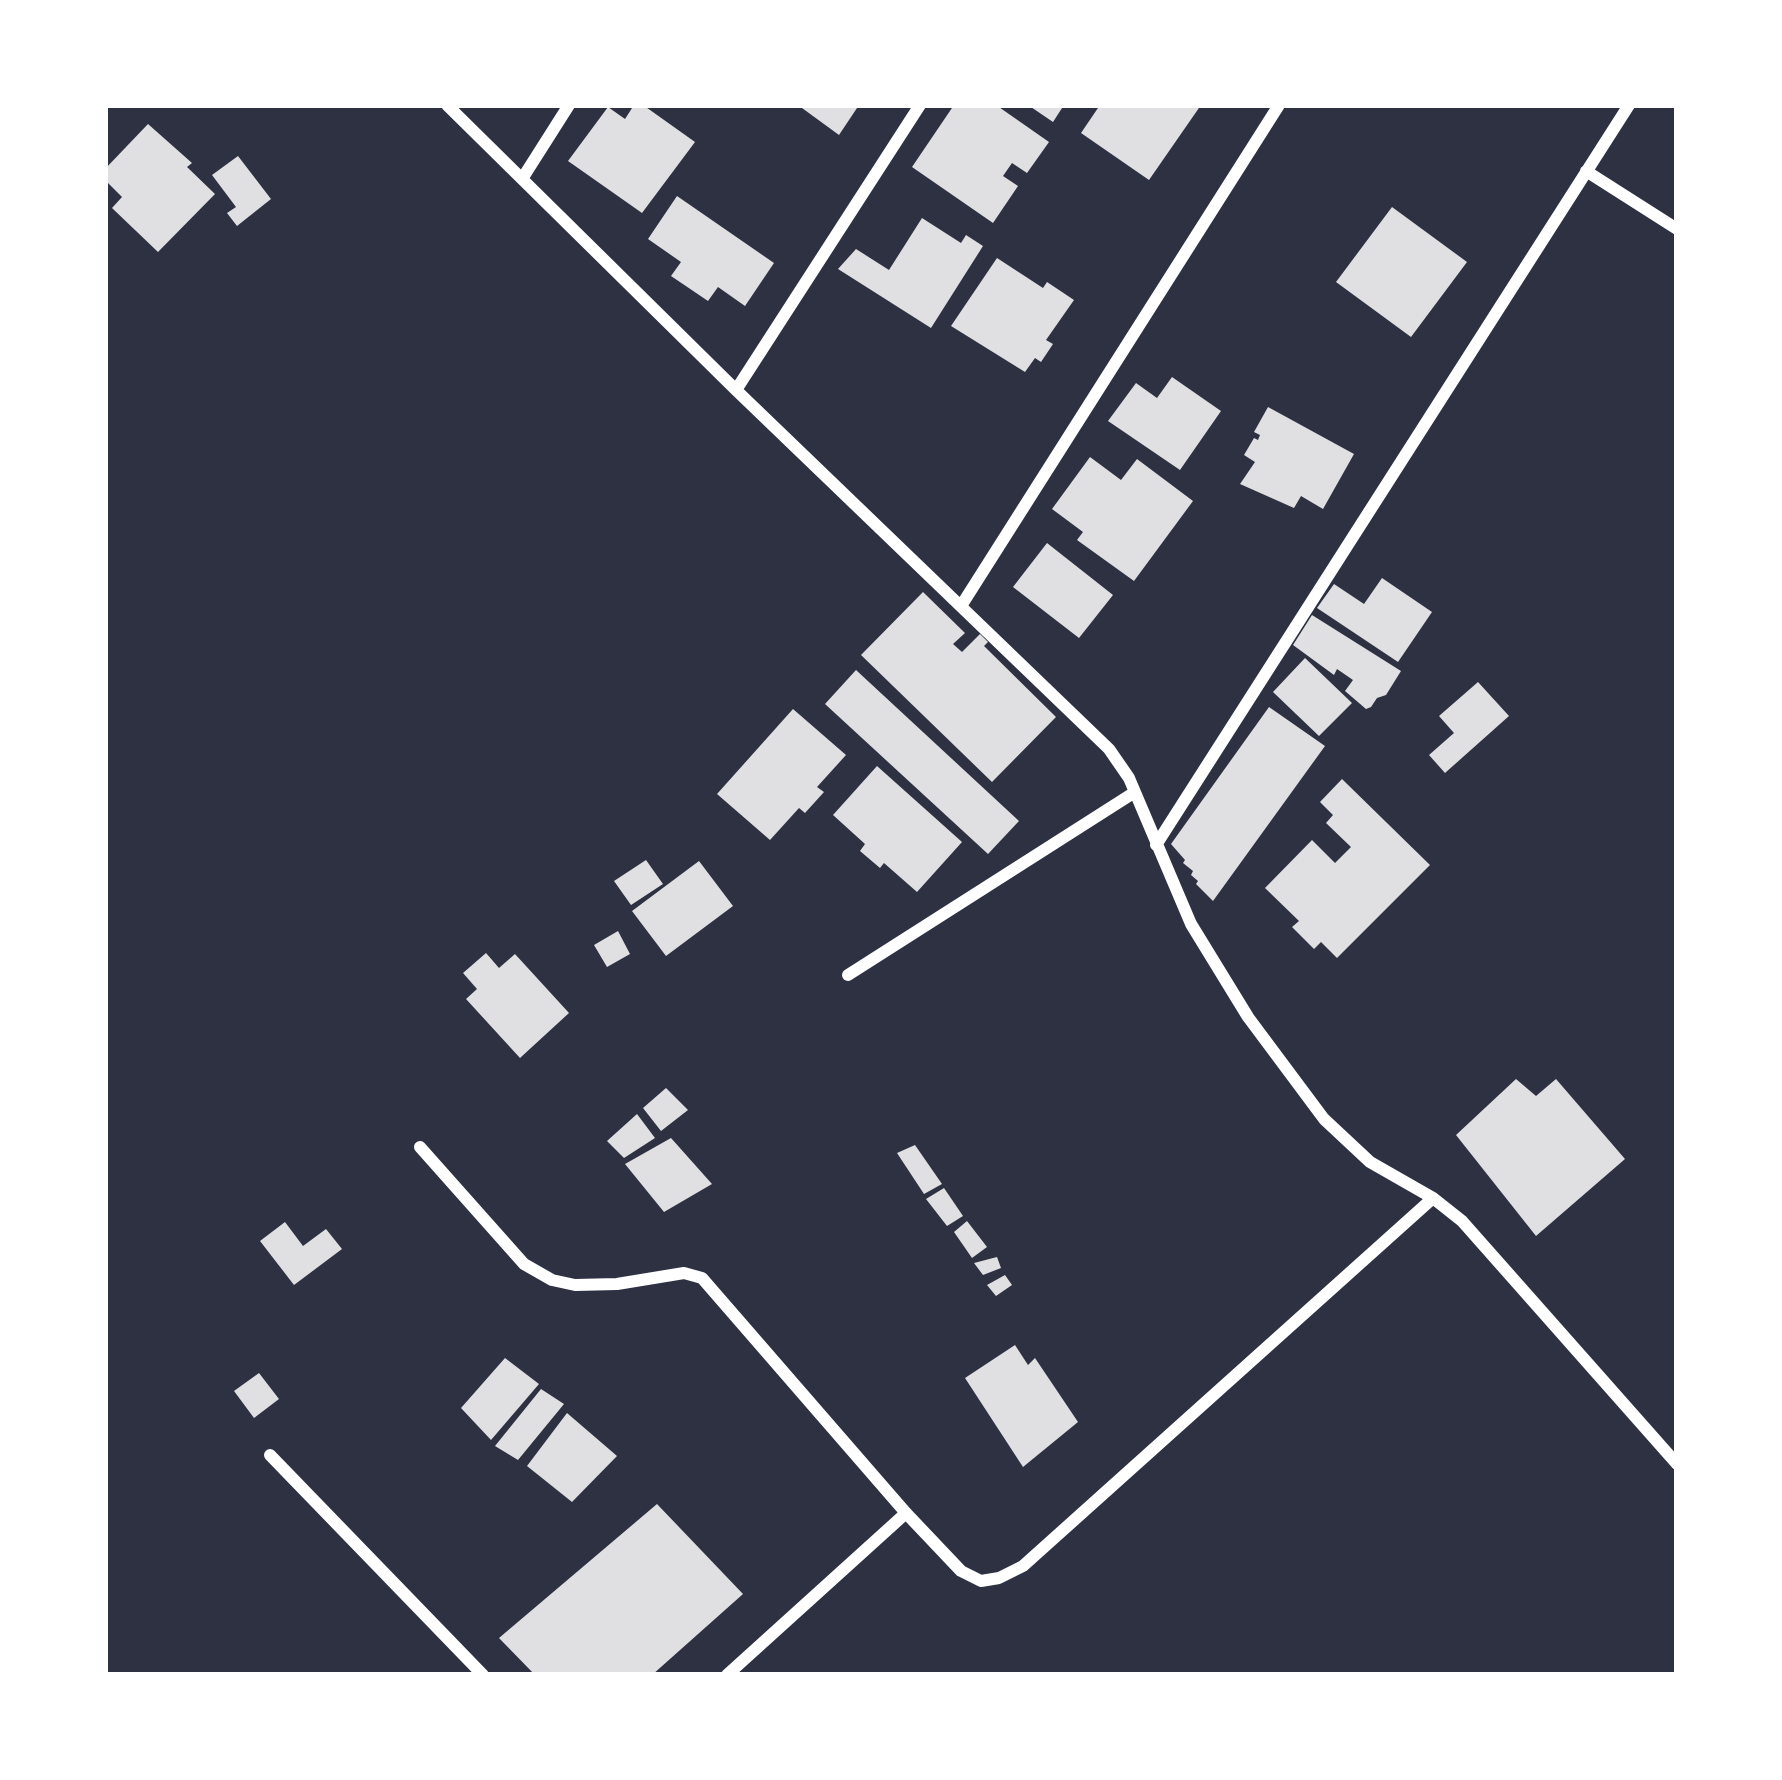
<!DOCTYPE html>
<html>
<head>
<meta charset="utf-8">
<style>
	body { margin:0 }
	#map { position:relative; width:1782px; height:1780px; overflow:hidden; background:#2d3142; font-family:"Work Sans",sans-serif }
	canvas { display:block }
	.frame { position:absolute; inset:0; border:108px solid #fff; pointer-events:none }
</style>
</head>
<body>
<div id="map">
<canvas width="1782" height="1780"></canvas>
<div class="frame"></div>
</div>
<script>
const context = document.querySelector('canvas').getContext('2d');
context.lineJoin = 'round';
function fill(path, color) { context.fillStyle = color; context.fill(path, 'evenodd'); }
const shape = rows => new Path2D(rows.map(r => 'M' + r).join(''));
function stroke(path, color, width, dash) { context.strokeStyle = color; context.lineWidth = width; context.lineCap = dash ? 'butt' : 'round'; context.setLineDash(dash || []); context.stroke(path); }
fill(shape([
	[634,105,643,105,695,142,642,213,568,161,608,107,625,119],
	[804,105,859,105,839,135,802,108],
	[954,105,996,105,1049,142,1027,173,1012,163,1003,176,1018,186,993,223,912,167],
	[1028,105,1064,105,1053,122],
	[1100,105,1201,105,1149,180,1081,133],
	[148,124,192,163,187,167,215,194,158,252,112,208,122,197,105,180,105,169],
	[238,156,271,199,237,226,227,213,236,207,212,175],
	[677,196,774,263,745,306,718,287,708,301,671,276,681,262,648,239],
	[1392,207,1467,262,1411,337,1336,282],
	[922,218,961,243,966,235,983,246,931,328,838,269,856,249,889,270],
	[997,258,1043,288,1047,282,1074,300,1046,340,1053,344,1041,362,1035,358,1025,372,951,326],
	[1172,377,1221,411,1180,470,1108,421,1136,383,1157,398],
	[1268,407,1354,454,1323,509,1301,496,1294,508,1240,484,1255,462,1244,455,1254,438,1258,440,1260,435,1254,432],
	[1090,457,1121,480,1137,459,1193,501,1134,581,1077,540,1083,532,1052,509],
	[1047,543,1113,595,1079,638,1013,587],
	[1382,578,1432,612,1398,662,1317,608,1334,584,1364,604],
	[923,592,965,633,953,644,962,652,980,634,988,642,984,646,1056,717,992,782,861,655],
	[1312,615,1401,671,1386,695,1377,698,1371,707,1366,709,1345,691,1353,680,1337,669,1334,675,1293,645],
	[1305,658,1352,703,1319,736,1273,692],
	[856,670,1019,821,988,854,825,704],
	[1478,682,1509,716,1445,773,1429,755,1454,733,1439,716],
	[1269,707,1325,746,1213,901,1196,884,1198,881,1191,875,1193,871,1183,863,1185,860,1171,844],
	[793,709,846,755,817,787,824,792,805,813,799,808,770,840,717,794],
	[877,766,962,842,917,892,884,863,880,868,860,851,865,844,833,815],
	[1342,779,1430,865,1337,958,1321,942,1314,949,1292,927,1299,921,1265,888,1312,840,1335,863,1351,847,1326,823,1333,815,1320,802],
	[646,860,663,884,631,905,614,881],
	[699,861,733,906,666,956,632,911],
	[618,931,630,954,607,967,594,945],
	[486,953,499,968,515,954,569,1013,520,1058,466,999,477,989,463,973],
	[1516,1079,1536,1096,1556,1079,1625,1159,1536,1236,1456,1135],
	[666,1088,688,1110,661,1131,643,1108],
	[637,1114,655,1138,624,1158,607,1141],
	[671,1138,712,1184,664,1212,625,1164],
	[915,1145,942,1184,924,1194,897,1153],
	[944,1188,963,1216,947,1226,926,1199],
	[967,1221,987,1247,972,1258,954,1232],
	[285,1222,303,1246,326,1229,342,1249,294,1285,260,1241],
	[997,1257,1001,1268,983,1275,974,1263],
	[1005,1275,1012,1285,996,1296,987,1285],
	[1015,1345,1028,1365,1035,1358,1078,1422,1023,1467,965,1378],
	[505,1358,539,1384,491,1440,461,1408],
	[259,1373,279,1399,254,1418,234,1391],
	[541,1389,564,1404,518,1460,495,1446],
	[567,1413,617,1456,572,1502,527,1466],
	[657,1504,743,1594,652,1675,535,1675,499,1638]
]), '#e0e0e3');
stroke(shape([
	[447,105,736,390,1109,749,1129,778,1191,924,1248,1017,1324,1119,1370,1162,1433,1198,1462,1221,1677,1464],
	[1586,171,1677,229],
	[522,179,569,105],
	[736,390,920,105],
	[961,606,1279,105],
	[1156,845,1629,105],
	[848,975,1135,792],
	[420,1147,524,1264,552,1280,575,1285,617,1284,684,1273,702,1278,906,1513,961,1571,981,1581,999,1578,1023,1566,1433,1198],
	[270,1455,483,1675],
	[727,1675,906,1513]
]), '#fff', 12);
</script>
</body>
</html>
